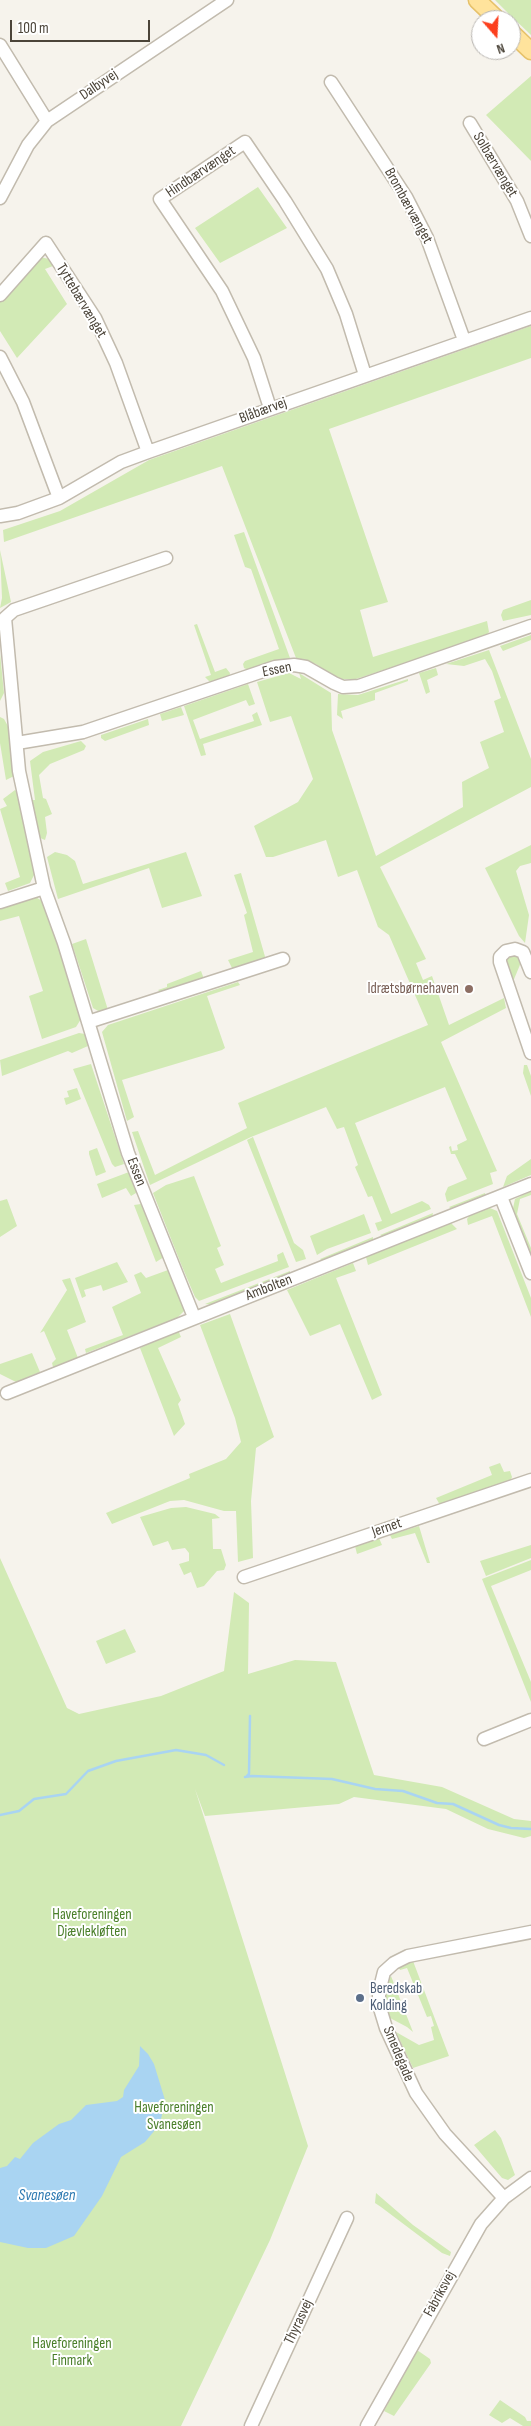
<!DOCTYPE html>
<html>
<head>
<meta charset="utf-8">
<style>
	body { margin:0 }
	#map { position:relative; width:531px; height:2426px; overflow:hidden; background:#f6f3ec; font-family:"Sofia Sans Condensed",sans-serif }
	canvas { display:block }
	.north { position:absolute; left:471px; top:10px; width:50px; height:50px; box-sizing:border-box; background:#fff; border:1px solid #b7b4b0; border-radius:50%; rotate:161deg; font-size:14px; font-weight:700; line-height:20px; text-align:center; color:#4b4439 }
	.north::after { content:''; display:block; margin:auto; width:18px; height:22px; background:#fc3f1d; clip-path:polygon(50% 0,100% 100%,50% 72%,0 100%) }
	.scale { position:absolute; left:10px; top:20px; width:140px; height:22px; box-sizing:border-box; border:2px solid #4b4439; border-top:0; padding-left:6px; font-size:15px; line-height:18px; white-space:nowrap; color:#4b4439; -webkit-text-stroke:4px #fff; paint-order:stroke }
</style>
</head>
<body>
<div id="map">
<canvas width="531" height="2426"></canvas>
<div class="north">N</div>
<div class="scale">100 m</div>
</div>
<script>
const context = document.querySelector('canvas').getContext('2d');
context.lineJoin = 'round';
function fill(path, color) { context.fillStyle = color; context.fill(path, 'evenodd'); }
const shape = rows => new Path2D(rows.map(r => 'M' + r).join(''));
function stroke(path, color, width, dash) { context.strokeStyle = color; context.lineWidth = width; context.lineCap = dash ? 'butt' : 'round'; context.setLineDash(dash || []); context.stroke(path); }
function label(font, color, halo, rows, align = 'center') {
  context.font = font + ' "Sofia Sans Condensed",sans-serif'; context.lineWidth = 4; context.setLineDash([]); context.textBaseline = 'middle'; context.strokeStyle = halo; context.fillStyle = color; for (const [text, x, y, turn = 0] of rows) {
    context.save(); context.translate(x, y); context.rotate((+turn || 0) * Math.PI / 180); context.textAlign = isNaN(turn) ? turn : align; if (halo) context.strokeText(text, 0, 0); context.fillText(text, 0, 0); context.restore();
  }
}
fill(shape([
	[495,0,531,0,531,35,510,15],
	[531,76,531,161,486,115],
	[258,187,287,228,220,263,195,228],
	[40,257,49,259,53,266,45,269,67,304,17,358,0,331,0,301],
	[531,326,531,358,329,429,388,602,360,610,373,657,487,621,489,632,485,637,356,679,337,679,316,664,296,658,222,466,4,542,3,530,60,511,149,460],
	[244,532,290,658,248,670,244,668,243,664,245,661,279,649,251,569,245,567,234,535],
	[0,550,11,602,0,608,2,598],
	[531,600,531,615,503,621,501,615,503,610],
	[197,624,215,672,226,668,230,673,229,677,211,683,205,677,211,675,194,625],
	[531,635,531,640,503,651,500,646],
	[489,650,531,759,531,787,380,867,426,959,416,963,423,980,432,976,449,1025,504,998,506,1008,441,1042,497,1171,490,1173,493,1184,447,1202,445,1194,448,1187,467,1179,455,1154,451,1154,449,1147,451,1146,452,1151,458,1150,457,1145,467,1140,445,1087,355,1123,391,1214,422,1201,429,1205,431,1209,378,1231,375,1223,382,1221,372,1196,368,1197,355,1167,358,1165,344,1127,337,1129,326,1107,251,1137,150,1185,132,1132,138,1131,155,1175,247,1128,238,1103,428,1025,389,935,378,927,357,870,338,877,326,840,273,857,266,857,254,826,298,802,313,779,291,716,270,722,257,682,289,673,301,679,299,673,331,693,332,730,376,856,463,807,462,782,489,768,480,742,504,732,494,701,501,698,492,671,485,659,464,666,446,664],
	[0,653,4,693,0,701],
	[436,668,438,675,427,680,430,692,426,694,419,673],
	[408,679,408,681,375,693,375,700,341,711,343,719,337,715,338,694,358,695],
	[248,684,255,704,249,706,246,700,193,720,200,739,254,721,252,715,257,712,262,725,203,744,206,755,201,756,184,706],
	[181,707,184,715,162,721,160,714],
	[0,717,4,719,9,728,14,776,6,780,0,743],
	[148,719,149,725,105,741,101,738,101,735],
	[81,741,86,746,84,750,50,764,39,775,43,798,46,799,52,814,45,817,47,833,45,840,40,838,34,812,32,800,35,800,30,761,43,752],
	[15,790,18,793,35,873,30,883,8,891,5,883,20,877,0,809,7,806,3,799],
	[531,845,531,863,520,866,516,871,529,915,525,943,519,936,485,868],
	[55,852,67,855,75,861,83,884,186,852,202,896,162,908,149,868,58,899,47,857],
	[241,873,266,960,237,970,232,968,228,960,253,952,244,915,247,913,234,875],
	[29,897,36,897,45,903,81,1019,76,1027,42,1039,29,996,43,991,19,916,0,921,0,906],
	[86,939,108,1010,100,1012,93,1008,72,944],
	[507,953,517,955,522,960,512,984,505,964],
	[201,971,204,979,161,993,158,990,167,987,167,984],
	[238,982,240,985,207,996,225,1048,222,1050,122,1080,134,1117,127,1121,102,1032,108,1025],
	[79,1033,85,1034,88,1046,72,1053,68,1051,2,1076,0,1060],
	[91,1064,124,1164,115,1167,112,1164,73,1069],
	[524,1065,527,1065,531,1076,531,1096,523,1073],
	[77,1088,81,1099,66,1105,64,1098,69,1097,67,1091],
	[253,1137,294,1243,303,1250,306,1259,296,1262,247,1140],
	[97,1148,106,1172,96,1176,89,1154,89,1151],
	[531,1159,531,1175,503,1187,507,1176],
	[129,1172,132,1173,138,1189,136,1193,131,1196,126,1188,102,1198,97,1184],
	[194,1176,221,1246,217,1248,224,1265,215,1269,221,1283,278,1261,277,1255,283,1252,289,1267,199,1301,195,1297,181,1264,153,1193,166,1185],
	[531,1191,531,1195,520,1199,517,1214,531,1248,531,1261,512,1213,515,1199],
	[485,1193,486,1196,453,1210,449,1207],
	[7,1199,17,1226,0,1237,0,1201],
	[141,1204,164,1257,156,1262,134,1205],
	[490,1208,497,1211,531,1298,531,1317,492,1216,468,1225,467,1219,470,1215],
	[433,1213,432,1218,383,1237,380,1235],
	[364,1214,371,1233,327,1249,317,1255,310,1236],
	[451,1223,457,1229,368,1265,366,1257],
	[373,1237,373,1241,322,1261,320,1259],
	[117,1262,128,1282,103,1291,101,1285,84,1290,86,1296,82,1298,75,1278],
	[353,1263,356,1271,336,1278,382,1395,372,1400,340,1324,310,1336,287,1290],
	[168,1270,183,1300,184,1311,177,1318,86,1353,85,1349,123,1335,112,1307,141,1293,134,1275,141,1272,146,1278],
	[290,1271,290,1274,214,1305,205,1304],
	[70,1278,86,1322,67,1330,78,1358,53,1367,52,1363,56,1359,44,1331,40,1333,67,1290,62,1280],
	[230,1314,274,1437,256,1448,251,1501,253,1558,238,1562,236,1511,224,1511,184,1500,170,1501,112,1524,106,1513,190,1478,189,1474,226,1459,241,1442,235,1418,200,1325],
	[178,1330,181,1337,158,1348,181,1400,178,1404,185,1424,174,1436,140,1348],
	[32,1353,40,1372,16,1382,0,1374,0,1364],
	[500,1463,504,1472,510,1471,512,1477,510,1482,440,1505,436,1498,492,1475,489,1467],
	[186,1507,215,1514,220,1518,212,1519,213,1549,221,1549,226,1565,224,1570,217,1571,204,1586,197,1588,191,1572,184,1575,179,1564,189,1561,189,1553,185,1548,172,1550,168,1541,153,1546,140,1517,171,1508],
	[419,1526,430,1563,427,1563,415,1533,392,1539,390,1535],
	[379,1538,382,1545,357,1554,355,1546],
	[531,1545,531,1558,486,1576,480,1561],
	[0,1558,67,1708,79,1714,161,1696,224,1671,234,1592,249,1603,248,1674,295,1660,336,1662,374,1775,442,1787,514,1819,531,1821,531,1836,524,1838,488,1829,446,1809,354,1797,339,1804,205,1816,195,1789,308,2146,270,2240,181,2426,0,2426],
	[531,1560,531,1570,491,1586,531,1682,531,1702,482,1579],
	[125,1629,136,1652,106,1664,96,1641],
	[413,1961,449,2056,413,2068,396,2032,419,2045,434,2040,431,2027,434,2026,431,2016,427,2017,407,1968,400,1970,399,1968],
	[391,1976,413,2032,407,2027,390,2018,385,2006,385,1993,386,1985],
	[495,2130,501,2138,515,2175,508,2180,502,2178,474,2145],
	[376,2193,413,2225,451,2252,450,2256,442,2253,381,2207,375,2203],
	[417,2350,430,2359,431,2363,394,2416,384,2411],
	[500,2400,525,2417,527,2421,531,2421,531,2426,523,2426,510,2418,502,2423,489,2415]
]), '#d2eab5');
fill(shape([
	[140,2046,148,2054,154,2064,165,2100,160,2124,145,2142,121,2157,102,2196,74,2236,46,2248,28,2248,0,2242,0,2168,7,2166,15,2157,20,2159,33,2143,59,2124,71,2120,86,2105,117,2101,123,2097,124,2090,139,2066]
]), '#a9d4f2');
stroke(shape([
	[247,1776,249,1774,250,1716],
	[245,1777,252,1776,332,1779,375,1789,403,1791,437,1803,453,1804,499,1825,511,1828,531,1829],
	[0,1815,19,1811,34,1799,66,1794,88,1771,116,1761,176,1750,206,1755,224,1765]
]), '#a9d4f2', 2.5);
const minor = shape([
	[0,45,47,121],
	[331,82,406,197,427,238,464,340],
	[470,123,517,201,531,236],
	[0,198,28,145,47,121,227,0],
	[0,295,46,243,95,318,116,363,148,452],
	[0,357,23,402,59,498],
	[270,408,254,358,222,291,160,199,245,142,285,201,327,269,346,314,365,375],
	[0,516,18,513,59,498,121,462,148,452,531,318],
	[166,558,14,610,5,618,19,771,44,888,64,943,128,1153,194,1317],
	[17,743,83,732,275,667,294,665,306,667,334,683,343,687,359,686,531,626],
	[0,902,44,888],
	[531,972,523,952,515,949,506,951,500,957,500,962,531,1053],
	[88,1022,283,959],
	[501,1197,531,1273],
	[7,1393,531,1184],
	[244,1577,531,1480],
	[484,1739,531,1720],
	[504,2198,445,2134,416,2093,386,2028,379,2005,379,1992,384,1972,394,1963,408,1956,531,1932],
	[251,2426,347,2218],
	[367,2426,481,2224,504,2198,531,2178]
]);
const major = shape([
	[477,0,498,20],
	[511,32,531,51]
]);
stroke(minor, '#c2bbae', 15);
stroke(major, '#e6c16a', 19);
stroke(minor, '#fff', 12);
stroke(major, '#ffe39c', 16);
for (const [x, y, r, color] of [
	[469,989,5,"#8d6e63"],
	[360,1998,5,"#5c6f8a"]
]) { const dot = new Path2D(); dot.arc(x, y, r, 0, 2 * Math.PI); context.fillStyle = color; context.fill(dot); stroke(dot, '#fff', 2); }
label('15px', '#4b4439', '#fff', [
	["Dalbyvej",99,85,-34],
	["Solbærvænget",495,165,59],
	["Hindbærvænget",201,172,-34],
	["Brombærvænget",408,206,61],
	["Tyttebærvænget",81,301,59],
	["Blåbærvej",263,411,-20],
	["Essen",277,670,-11],
	["Essen",136,1172,69],
	["Ambolten",269,1288,-21],
	["Jernet",387,1528,-19],
	["Smedegade",398,2054,67],
	["Fabriksvej",440,2294,-61],
	["Thyrasvej",299,2322,-65]
]);
label('15px', '#785e54', '#fff', [
	["Idrætsbørnehaven",459,989]
], 'right');
label('15px', '#4a7f2a', '#fff', [
	["Haveforeningen",92,1915],
	["Djævlekløften",92,1932],
	["Haveforeningen",174,2108],
	["Svanesøen",174,2125],
	["Haveforeningen",72,2344],
	["Finmark",72,2361]
]);
label('15px', '#4e5e75', '#fff', [
	["Beredskab",370,1989],
	["Kolding",370,2006]
], 'left');
label('italic 16px', '#2e7ab2', '#fff', [
	["Svanesøen",47,2196]
]);
</script>
</body>
</html>
